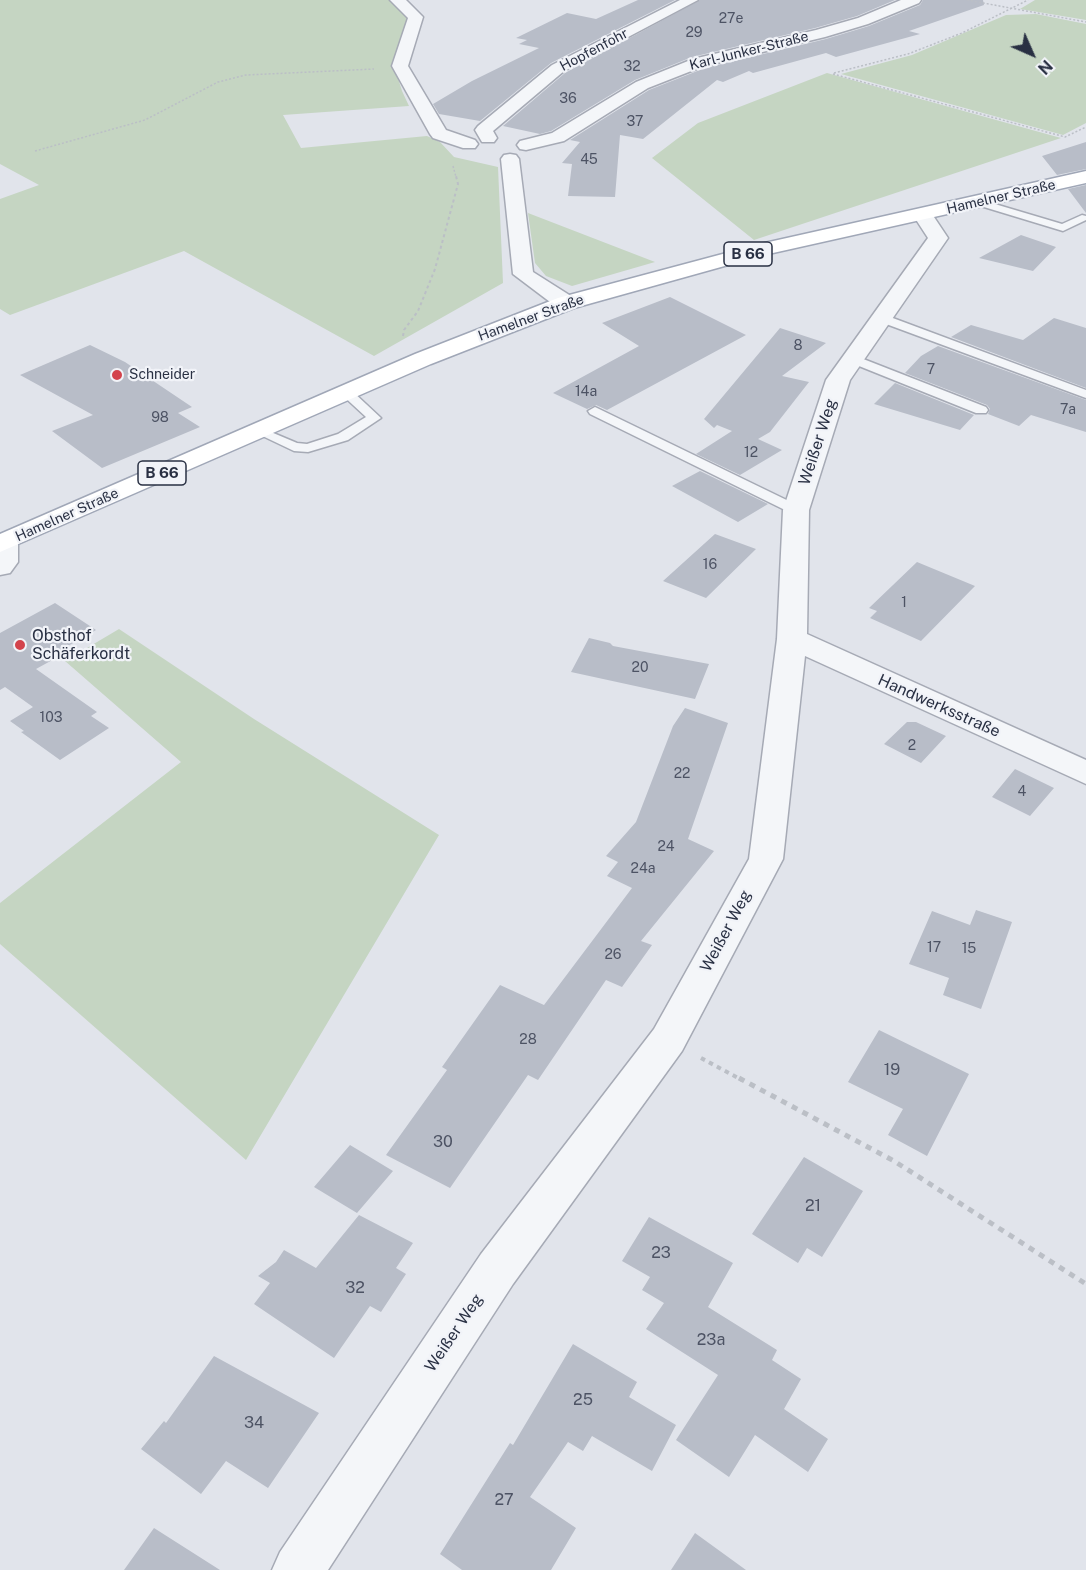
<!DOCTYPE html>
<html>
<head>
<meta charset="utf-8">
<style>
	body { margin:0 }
	#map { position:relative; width:1086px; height:1570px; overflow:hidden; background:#e1e4eb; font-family:"Public Sans",sans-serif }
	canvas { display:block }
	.north { position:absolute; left:1002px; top:24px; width:60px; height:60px; -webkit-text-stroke:4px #f1f3f8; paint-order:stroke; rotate:135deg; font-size:16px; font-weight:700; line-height:24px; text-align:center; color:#293043 }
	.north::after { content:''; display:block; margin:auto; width:21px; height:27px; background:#293043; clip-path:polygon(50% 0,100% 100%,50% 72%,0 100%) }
</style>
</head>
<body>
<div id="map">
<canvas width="1086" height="1570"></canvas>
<div class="north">N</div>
</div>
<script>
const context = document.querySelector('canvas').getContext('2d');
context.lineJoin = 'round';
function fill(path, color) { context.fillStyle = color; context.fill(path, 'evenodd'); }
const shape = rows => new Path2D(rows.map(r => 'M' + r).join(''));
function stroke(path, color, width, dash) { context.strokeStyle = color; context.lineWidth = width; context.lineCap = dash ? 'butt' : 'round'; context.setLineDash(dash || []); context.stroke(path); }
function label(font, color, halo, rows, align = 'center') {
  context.font = font + ' "Public Sans",sans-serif'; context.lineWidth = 4.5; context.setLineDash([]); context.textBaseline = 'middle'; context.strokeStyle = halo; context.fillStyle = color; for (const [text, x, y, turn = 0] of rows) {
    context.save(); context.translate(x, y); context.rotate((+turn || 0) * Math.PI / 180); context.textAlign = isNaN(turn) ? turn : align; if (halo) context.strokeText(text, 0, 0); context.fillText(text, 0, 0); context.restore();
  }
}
fill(shape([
	[0,0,392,0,410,18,393,62,402,91,409,106,283,115,301,148,427,136,440,142,454,157,498,167,503,283,374,356,184,251,10,315,0,309,0,199,39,185,0,164],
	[1035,0,1086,0,1086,20,1020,9],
	[1036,14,1086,24,1086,123,1063,135,841,74,912,55,1006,15],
	[827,73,1061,138,754,240,652,158,698,123],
	[528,213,655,262,572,286,546,276,535,263],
	[119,629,254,719,439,835,246,1160,0,944,0,903,181,762,65,661]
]), '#c5d5c2');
fill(shape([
	[638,0,675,0,551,63,480,121,439,114,433,104,472,81,539,48,519,44,527,40,516,38,567,13,596,19],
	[700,0,895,0,857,16,815,28,692,57,635,80,551,131,540,134,503,126,565,73],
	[923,0,983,0,984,5,909,31,920,34,836,57,826,53,753,73,749,71,723,82,717,80,643,139,620,135,615,197,568,196,572,164,562,163,580,142,570,140,649,90,705,68,826,39,869,26,920,5],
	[1086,142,1086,169,1057,175,1042,156],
	[1086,185,1086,213,1068,189],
	[1021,235,1056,247,1033,271,979,258],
	[670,297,746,335,607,410,596,405,587,409,553,393,639,346,602,323],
	[1054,318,1086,328,1086,388,951,337,971,325,1023,340],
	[780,328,826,343,782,376,809,382,770,432,758,439,782,450,740,475,696,454,732,431,717,425,714,428,704,419],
	[90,345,125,362,192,407,178,413,200,427,102,468,52,431,93,415,20,375],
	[938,346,1086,400,1086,432,1031,415,1019,426,988,414,990,409,987,405,905,373,921,356],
	[895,383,974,415,960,430,874,404],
	[700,471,768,504,738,522,672,486],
	[715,534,756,549,706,598,663,581],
	[917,562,975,586,921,641,870,618,877,611,869,608],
	[55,603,96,630,52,655,56,658,36,669,97,712,91,716,109,728,60,760,21,732,24,731,10,721,33,707,5,687,0,690,0,633],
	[589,638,610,643,613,646,709,664,695,699,571,672],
	[685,708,728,723,688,839,714,851,641,941,652,945,622,987,606,980,538,1080,528,1075,450,1188,386,1155,447,1070,442,1067,500,985,544,1005,632,888,607,876,618,862,606,856,636,822,673,726],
	[907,722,916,722,946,736,921,763,884,744],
	[1015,769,1054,788,1030,816,992,797],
	[976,910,1012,922,981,1009,943,995,949,978,909,964,932,911,970,925],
	[879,1030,969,1074,927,1156,888,1135,903,1109,848,1082],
	[350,1145,393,1171,357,1213,314,1187],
	[804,1157,863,1191,822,1257,807,1248,798,1263,752,1234],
	[359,1215,413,1243,396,1268,406,1274,381,1312,370,1306,334,1358,254,1304,270,1283,258,1276,276,1262,284,1250,316,1268],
	[649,1217,733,1263,708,1307,777,1350,772,1360,801,1379,784,1409,828,1439,808,1472,755,1435,729,1477,676,1440,718,1375,646,1329,664,1303,642,1290,650,1277,622,1261],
	[573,1344,637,1382,629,1397,676,1425,652,1471,592,1436,583,1451,568,1442,530,1497,576,1528,551,1570,462,1570,440,1554,510,1443,513,1445],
	[214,1356,319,1413,268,1488,226,1461,201,1494,141,1449,164,1421,166,1423],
	[154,1528,220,1570,124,1570],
	[695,1533,746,1570,671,1570]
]), '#b8bdc8');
const service = shape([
	[978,199,1062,224,1082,215,1086,216,1086,220,1063,231,974,204,974,200,978,199],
	[882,314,1086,390,1086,398,878,321,878,315,882,314],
	[853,355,986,407,988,410,986,413,976,413,849,362,847,359,853,355],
	[346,389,351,390,381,418,348,440,308,452,294,451,252,431,259,427,297,443,307,444,338,434,366,417,340,393,346,389],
	[595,407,801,507,803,510,796,514,791,513,590,414,588,411,595,407]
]);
const minor = shape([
	[390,0,406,0,423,17,408,66,446,130,475,140,478,144,475,148,463,148,433,138,430,134,392,66,408,18,390,0],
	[680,0,698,0,564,71,493,131,497,138,494,142,482,142,475,130,478,126,552,65,680,0],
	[901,0,921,0,919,3,868,24,825,37,704,66,648,88,564,141,526,150,520,149,517,145,520,141,552,133,636,82,693,59,816,30,858,18,901,0],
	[510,154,516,155,519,159,533,272,574,298,577,303,574,308,566,309,558,308,513,274,501,159,504,155,510,154],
	[923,209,930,211,948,238,850,380,809,510,807,634,1086,760,1086,784,805,656,783,859,682,1051,513,1284,328,1570,272,1570,280,1552,481,1254,654,1029,749,859,777,639,783,510,826,380,928,238,913,215,916,211,923,209],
	[4,534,14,536,18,542,18,562,10,573,0,575,0,535,4,534]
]);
const primary = shape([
	[1086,171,1086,183,764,255,574,308,431,364,0,552,0,534,415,354,558,298,760,244,1086,171]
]);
stroke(service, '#a6aab5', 3);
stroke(minor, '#a6aab5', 3);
stroke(primary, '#a0a7b7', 3);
stroke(shape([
	[967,0,1086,22],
	[834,73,908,54,962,33,1028,0],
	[833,74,1065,137,1086,127],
	[35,151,145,120,218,82,246,75,374,69],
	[453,166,456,177]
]), '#bbbfc6', 1.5, [2, 2]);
stroke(shape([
	[403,336,404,330,418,311,435,269,458,184,456,176]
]), '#bbbfc6', 2, [3, 3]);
stroke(shape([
	[701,1058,742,1080]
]), '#bbbfc6', 4, [4.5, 4.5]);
stroke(shape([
	[739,1078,894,1161,1086,1284]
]), '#bbbfc6', 5, [6, 6]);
fill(service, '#f4f6f9');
fill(minor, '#f4f6f9');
fill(primary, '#fff');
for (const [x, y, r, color] of [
	[117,375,6,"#d3434c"],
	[20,645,6,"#d3434c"]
]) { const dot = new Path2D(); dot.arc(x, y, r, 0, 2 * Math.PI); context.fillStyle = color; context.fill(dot); stroke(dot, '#f1f3f8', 2); }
label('14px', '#4d5364', null, [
	["27e",731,19],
	["29",694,33],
	["32",632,67],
	["36",568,99],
	["37",635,122],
	["45",589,160],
	["8",798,346],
	["7",931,370],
	["14a",586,392],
	["7a",1068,410],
	["98",160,418],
	["12",751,453],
	["16",710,565],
	["1",904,603],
	["20",640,668],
	["103",51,718],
	["2",912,746],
	["22",682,774],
	["4",1022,792],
	["24",666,847],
	["24a",643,869],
	["17",934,948],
	["15",969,949],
	["26",613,955],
	["28",528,1040]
]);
label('14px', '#293043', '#f1f3f8', [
	["Hopfenfohr",594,50,-28],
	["Karl-Junker-Straße",749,51,-14],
	["Hamelner Straße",1001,197,-13],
	["Hamelner Straße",531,318,-20],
	["Hamelner Straße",67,515,-24]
]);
label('14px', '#293043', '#f1f3f8', [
	["Schneider",129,375]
], 'left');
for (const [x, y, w] of [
	[748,254,48],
	[162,473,48]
]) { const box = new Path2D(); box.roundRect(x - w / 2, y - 12, w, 24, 4.5); context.fillStyle = '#f1f3f8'; context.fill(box); stroke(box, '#293043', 1.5); }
label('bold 15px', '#293043', null, [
	["B 66",748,254],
	["B 66",162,473]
]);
label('16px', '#293043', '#f1f3f8', [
	["Weißer Weg",818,442,-72],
	["Handwerksstraße",939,706,24],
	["Weißer Weg",726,931,-62],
	["Weißer Weg",454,1333,-56]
]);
label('16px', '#293043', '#f1f3f8', [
	["Obsthof",32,636],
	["Schäferkordt",32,654]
], 'left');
label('16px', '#4d5364', null, [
	["19",892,1070],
	["30",443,1142],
	["21",813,1206],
	["23",661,1253],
	["32",355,1288],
	["23a",711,1340],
	["25",583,1400],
	["34",254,1423],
	["27",504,1500]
]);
</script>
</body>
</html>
